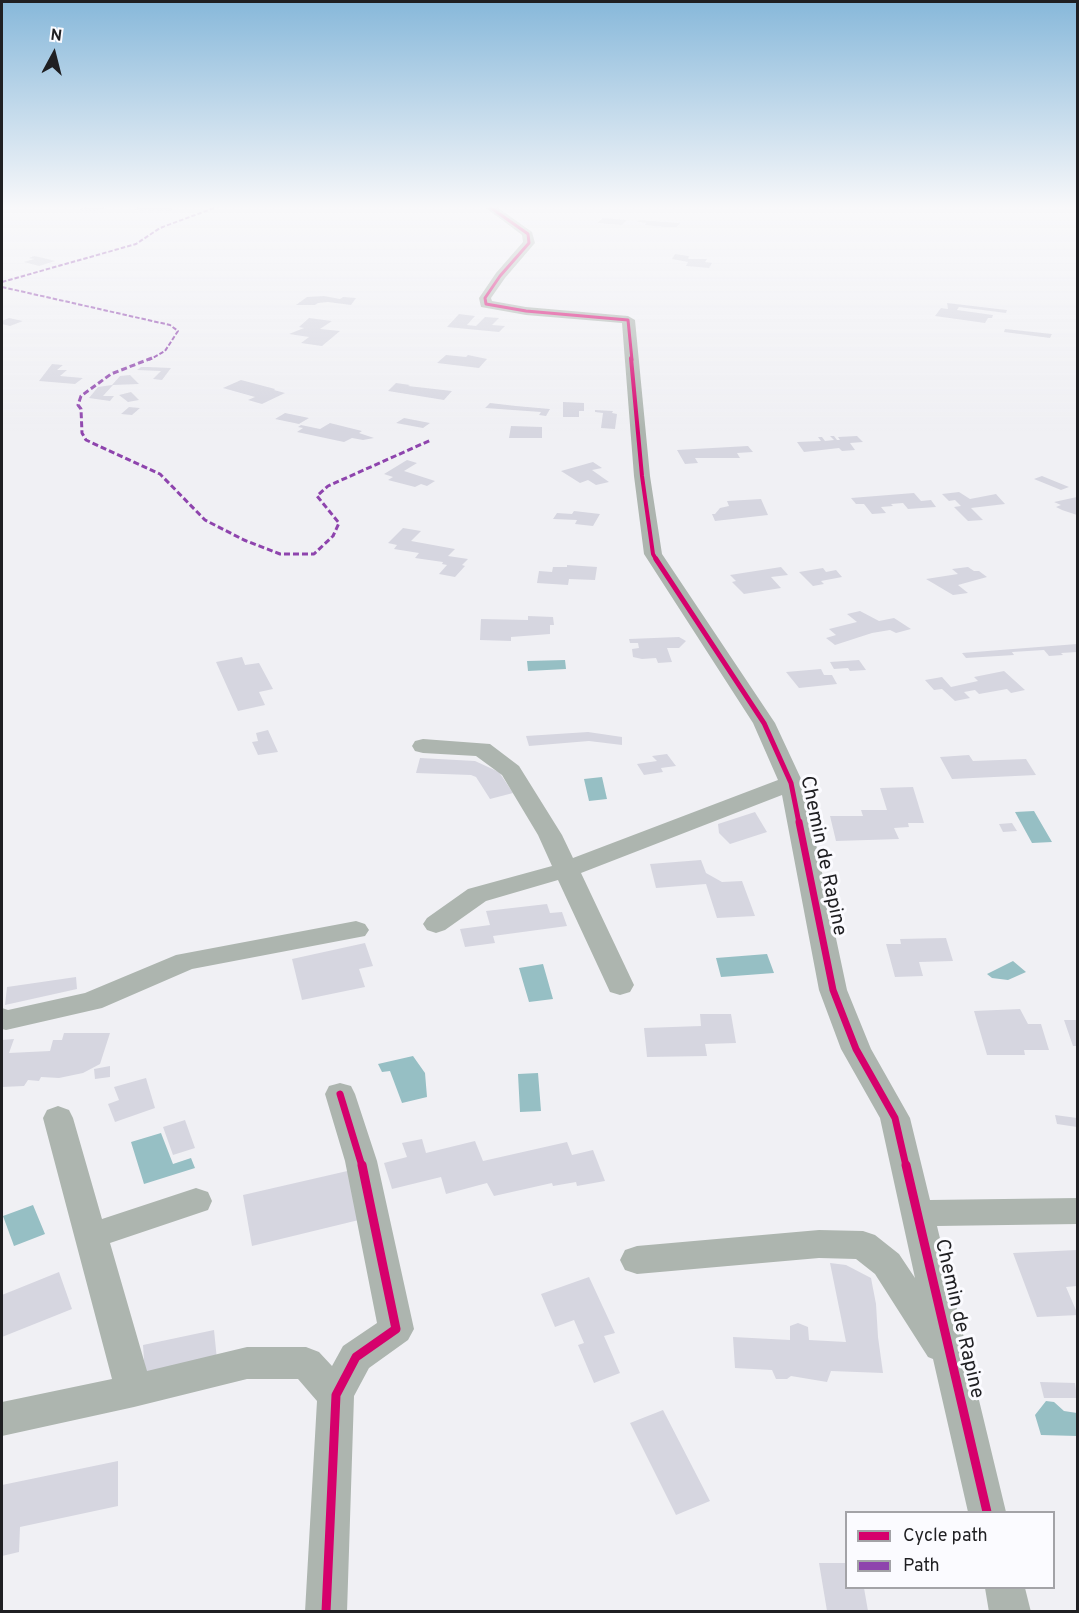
<!DOCTYPE html>
<html>
<head>
<meta charset="utf-8">
<style>
	body { margin:0 }
	#map { position:relative; width:1079px; height:1613px; overflow:hidden; background:#f0f0f4; font-family:Overpass,sans-serif }
	canvas { display:block }
	.frame { position:absolute; inset:0; border:3px solid #1f1f22; pointer-events:none }
	.legend { position:absolute; left:845px; top:1511px; width:210px; height:78px; box-sizing:border-box; background:#fbfbff; border:2px solid #a3a3a7; margin:0; padding:8px 10px; list-style:none; font-size:18px; color:#1f1f22 }
	.legend li { display:flex; align-items:center; gap:12px; height:30px }
	.legend b { width:30px; border:2px solid #a3a3a7 }
	.north { position:absolute; left:24px; top:24px; width:60px; height:60px; -webkit-text-stroke:4px #fbfbff; paint-order:stroke; rotate:7deg; font-size:16px; font-weight:700; line-height:24px; text-align:center; color:#1f1f22 }
	.north::after { content:''; display:block; margin:auto; width:21px; height:27px; background:#1f1f22; clip-path:polygon(50% 0,100% 100%,50% 72%,0 100%) }
</style>
</head>
<body>
<div id="map">
<canvas width="1079" height="1613"></canvas>
<div class="frame"></div>
<ul class="legend">
<li><b style="height:8px;background:#d6006c"></b>Cycle path</li>
<li><b style="height:8px;background:#8e44ad"></b>Path</li>
</ul>
<div class="north">N</div>
</div>
<script>
const context = document.querySelector('canvas').getContext('2d');
context.lineJoin = 'round';
function fill(path, color) { context.fillStyle = color; context.fill(path, 'evenodd'); }
const shape = rows => new Path2D(rows.map(r => 'M' + r).join(''));
function stroke(path, color, width, dash) { context.strokeStyle = color; context.lineWidth = width; context.lineCap = dash ? 'butt' : 'round'; context.setLineDash(dash || []); context.stroke(path); }
function label(font, color, halo, rows, align = 'center') {
  context.font = font + ' Overpass,sans-serif'; context.lineWidth = 6; context.setLineDash([]); context.textBaseline = 'middle'; context.strokeStyle = halo; context.fillStyle = color; for (const [text, x, y, turn = 0] of rows) {
    context.save(); context.translate(x, y); context.rotate((+turn || 0) * Math.PI / 180); context.textAlign = isNaN(turn) ? turn : align; if (halo) context.strokeText(text, 0, 0); context.fillText(text, 0, 0); context.restore();
  }
}
fill(shape([
	[565,660,566,669,528,671,527,661],
	[602,777,607,799,589,801,584,779],
	[1034,811,1052,842,1032,843,1015,812],
	[767,954,774,973,721,977,716,958],
	[1013,961,1026,972,1008,980,992,978,987,974],
	[543,964,553,999,529,1002,519,968],
	[413,1056,425,1073,427,1097,402,1103,390,1071,382,1072,378,1064],
	[538,1073,541,1111,520,1112,518,1074],
	[161,1133,173,1164,191,1158,195,1168,144,1184,131,1142],
	[33,1205,45,1234,14,1246,3,1216],
	[1046,1401,1054,1402,1064,1411,1077,1413,1077,1436,1041,1435,1035,1415]
]), '#96bfc4');
fill(shape([
	[93,205,102,205,99,206,105,208,95,211,79,210],
	[140,206,174,207,170,211,134,210],
	[603,218,627,220,622,225,597,223],
	[639,220,680,223,677,227,665,227,644,225,647,223,637,222],
	[675,254,689,256,688,259,707,259,705,262,712,263,709,268,686,266,688,262,672,259],
	[34,256,39,257,55,261,39,266,24,262,34,259,29,258],
	[324,296,340,299,343,297,356,298,351,305,328,302,318,303,315,305,296,305,307,297],
	[947,303,1007,310,1006,313,959,307,957,310,993,315,992,318,988,318,985,323,935,316,941,308,948,309],
	[459,314,475,316,467,325,476,326,485,317,499,318,492,325,505,326,499,332,447,327],
	[9,318,23,321,10,326,2,324,2,321],
	[309,318,332,321,320,329,340,331,322,346,301,343,309,337,289,334,304,328,299,327],
	[1005,329,1052,334,1050,338,1004,332],
	[446,355,466,357,468,355,487,359,479,368,437,363],
	[52,364,63,365,57,370,67,370,60,376,83,378,75,384,39,381],
	[141,367,148,367,171,368,162,380,153,379,161,371,137,370],
	[130,375,139,384,113,385,103,396,114,396,110,401,89,398,98,387,112,385,120,376],
	[241,380,275,389,274,390,285,393,262,404,248,400,255,397,223,388],
	[396,383,410,385,408,386,452,391,444,400,388,391],
	[131,392,139,400,128,402,119,395],
	[563,402,584,403,584,411,579,411,579,417,563,417],
	[490,403,516,406,550,409,546,416,539,415,541,412,485,408],
	[129,407,140,408,132,415,121,414],
	[595,410,613,411,612,413,617,414,615,429,601,428,603,413,595,412],
	[285,413,309,418,299,424,275,419],
	[404,418,430,423,423,428,396,423],
	[330,423,362,431,359,433,374,438,363,440,352,438,344,442,297,432,303,428,298,427,301,425,320,429],
	[511,426,542,427,542,438,509,438],
	[830,436,834,436,837,440,840,440,838,437,857,436,863,442,850,443,855,450,842,451,839,448,804,452,797,442,821,441,818,437,822,437,825,441,834,440],
	[748,446,753,452,737,453,740,458,695,458,698,463,685,464,677,450],
	[407,460,417,463,404,471,435,481,427,486,421,484,415,487,388,480,393,477,384,474],
	[593,462,602,468,592,470,609,482,596,485,588,480,580,483,561,471],
	[1042,476,1069,487,1061,490,1034,479],
	[959,492,970,499,996,494,1005,504,971,508,983,520,968,521,954,507,961,506,955,500,949,501,942,494],
	[914,493,921,501,931,500,936,507,908,509,903,503,891,504,893,506,881,507,886,513,872,514,864,504,856,504,851,498],
	[1077,497,1077,515,1062,510,1056,507,1061,505,1054,502],
	[761,499,768,515,715,521,712,514,715,514,720,508,729,506,727,501],
	[574,511,600,514,593,526,575,524,577,520,553,519,557,513,572,514],
	[403,528,421,531,411,541,455,549,448,556,468,559,462,565,465,566,455,577,439,574,447,565,442,564,443,562,415,558,419,553,394,549,397,545,388,543],
	[567,565,597,567,595,580,569,579,568,585,537,583,539,571,552,572,553,567,567,567],
	[781,567,788,575,771,577,781,588,744,594,732,582,736,581,730,575],
	[968,567,974,571,979,571,987,577,958,585,968,593,953,595,926,579,958,574,952,569],
	[823,568,826,572,836,570,842,577,821,581,824,584,813,586,799,572],
	[860,611,879,621,894,618,911,629,896,633,890,630,872,633,835,645,826,638,836,635,829,629,857,622,847,614],
	[528,616,553,617,554,625,550,625,550,634,511,637,511,641,480,640,481,619,528,620],
	[679,637,686,641,679,648,667,648,672,662,658,663,656,658,642,659,633,657,632,649,639,648,638,643,630,643,629,639],
	[1077,644,1077,652,1061,653,1063,655,1049,656,1044,650,1012,652,1014,655,966,658,962,653],
	[242,657,245,665,259,663,273,689,259,692,265,705,238,711,216,662],
	[859,660,866,670,850,671,848,668,834,669,830,662],
	[821,669,824,675,832,675,837,684,799,688,786,672],
	[1004,671,1025,690,1011,693,1007,689,979,694,975,690,964,692,970,698,955,701,942,689,934,690,925,680,942,677,951,687,978,681,974,677],
	[268,730,278,752,258,755,252,742,258,741,256,733],
	[588,732,622,737,622,745,589,741,529,746,526,736],
	[667,754,676,766,661,768,663,772,644,775,637,764,657,761,652,756],
	[969,755,973,761,1026,759,1036,775,952,779,940,757],
	[420,758,475,761,499,772,513,793,490,799,476,777,471,775,416,773],
	[913,787,924,823,908,823,909,827,894,828,899,839,836,841,830,816,863,816,861,810,887,810,880,788],
	[755,812,767,832,730,844,719,833,718,824],
	[1012,823,1017,831,1003,832,999,824],
	[701,860,706,873,722,882,742,881,755,916,717,918,706,884,656,888,650,864],
	[547,904,550,913,562,912,567,926,493,936,495,943,465,947,460,929,490,925,486,911],
	[946,938,953,961,919,962,923,976,895,977,886,944,901,944,900,939],
	[365,943,373,966,359,969,365,987,302,1000,292,959],
	[76,977,77,989,5,1005,7,987],
	[1020,1009,1028,1024,1041,1024,1049,1050,1024,1050,1025,1055,987,1055,974,1011],
	[700,1014,731,1014,736,1043,705,1044,707,1056,647,1057,644,1028,701,1026],
	[1064,1020,1077,1020,1077,1046,1073,1046],
	[64,1033,110,1033,100,1064,83,1073,59,1078,41,1077,39,1081,28,1080,24,1086,2,1087,2,1040,14,1039,9,1053,50,1051,53,1040,62,1040],
	[110,1066,110,1077,95,1079,94,1069],
	[146,1078,155,1108,115,1122,108,1104,119,1100,114,1087],
	[1055,1115,1077,1118,1077,1127,1057,1124],
	[185,1120,195,1148,173,1155,163,1127],
	[422,1139,426,1153,475,1141,483,1161,567,1142,572,1155,593,1150,605,1181,577,1186,576,1182,553,1186,552,1183,494,1196,487,1183,446,1194,441,1177,392,1189,384,1163,407,1157,402,1143],
	[356,1169,367,1218,252,1246,243,1195],
	[1077,1250,1077,1286,1066,1287,1078,1315,1037,1317,1013,1253],
	[830,1263,846,1265,871,1278,876,1304,878,1337,883,1373,831,1371,827,1382,791,1376,787,1379,776,1379,772,1370,735,1368,733,1337,790,1340,790,1326,798,1323,808,1327,809,1340,846,1342],
	[59,1272,72,1309,2,1337,2,1295],
	[589,1277,615,1333,604,1336,620,1373,594,1383,578,1345,584,1343,574,1320,555,1327,541,1294],
	[214,1330,217,1360,145,1376,143,1345],
	[1040,1382,1075,1383,1077,1398,1044,1398],
	[663,1410,710,1501,676,1515,630,1423],
	[118,1461,118,1506,20,1527,19,1552,2,1556,2,1485],
	[819,1563,846,1563,846,1587,864,1588,868,1611,827,1611]
]), '#d6d6e0');
fill(shape([
	[482,205,494,205,532,232,535,243,505,278,491,298,492,301,526,307,628,316,635,320,650,476,662,554,775,723,803,783,847,990,871,1049,910,1118,930,1200,1078,1198,1078,1224,937,1226,1006,1512,968,1512,933,1359,928,1357,875,1274,856,1259,819,1258,637,1274,625,1270,620,1260,625,1250,637,1246,819,1230,863,1231,875,1235,899,1254,915,1278,880,1118,841,1049,819,990,782,795,581,873,634,985,630,992,620,995,610,992,558,880,486,901,445,930,436,933,427,930,423,924,427,918,468,889,552,866,538,835,502,775,476,756,423,753,415,751,412,746,415,741,423,739,490,744,519,766,562,835,573,858,778,780,753,723,644,554,634,476,622,323,526,315,481,307,479,298,496,273,523,242,522,235,482,205],
	[356,921,365,924,369,930,365,936,192,969,102,1008,6,1030,2,1029,2,1008,8,1010,85,993,176,955,356,921],
	[340,1083,351,1086,355,1094,377,1161,414,1329,408,1340,369,1368,354,1396,347,1612,305,1612,317,1401,298,1379,247,1379,134,1407,2,1436,2,1402,112,1379,43,1118,47,1110,58,1106,69,1110,73,1118,102,1219,196,1188,208,1192,212,1201,208,1210,110,1243,147,1371,247,1347,306,1347,319,1352,332,1366,343,1346,377,1323,345,1161,325,1094,329,1086,340,1083],
	[985,1588,1025,1588,1031,1612,989,1612,985,1588]
]), '#adb5af');
stroke(shape([
	[461,205,489,206],
	[2,282,136,244,160,228,222,205],
	[2,287,170,325,178,331,165,351,149,360]
]), '#8e44ad', 2, [4.5, 2]);
stroke(shape([
	[152,358,111,374,81,396,78,405,81,409,82,433,86,440,160,474,205,520,244,540,280,554,314,554,333,536,339,523,317,496,328,486,431,440]
]), '#8e44ad', 3, [6, 3]);
stroke(shape([
	[487,205,528,234,529,243,500,276,485,298,486,304,526,311,628,320,632,360]
]), '#d6006c', 3);
stroke(shape([
	[631,358,642,476,653,554,657,561]
]), '#d6006c', 4);
stroke(shape([
	[656,559,764,723,791,783,799,823]
]), '#d6006c', 5);
stroke(shape([
	[799,822,833,990,856,1049,895,1118,906,1166],
	[340,1094,362,1166]
]), '#d6006c', 7);
stroke(shape([
	[906,1165,987,1512],
	[326,1612,336,1395,356,1357,396,1329,362,1165]
]), '#d6006c', 9);
const sky = context.createLinearGradient(0, 0, 0, 431);
sky.addColorStop(0, '#87b8da');
sky.addColorStop(0.48, '#f8f8fa');
sky.addColorStop(1, '#f8f8fa00');
context.fillStyle = sky;
context.fillRect(0, 0, 1079, 431);
label('20px', '#1f1f22', '#fbfbff', [
	["Chemin de Rapine",822,856,78],
	["Chemin de Rapine",958,1319,77]
]);
</script>
</body>
</html>
